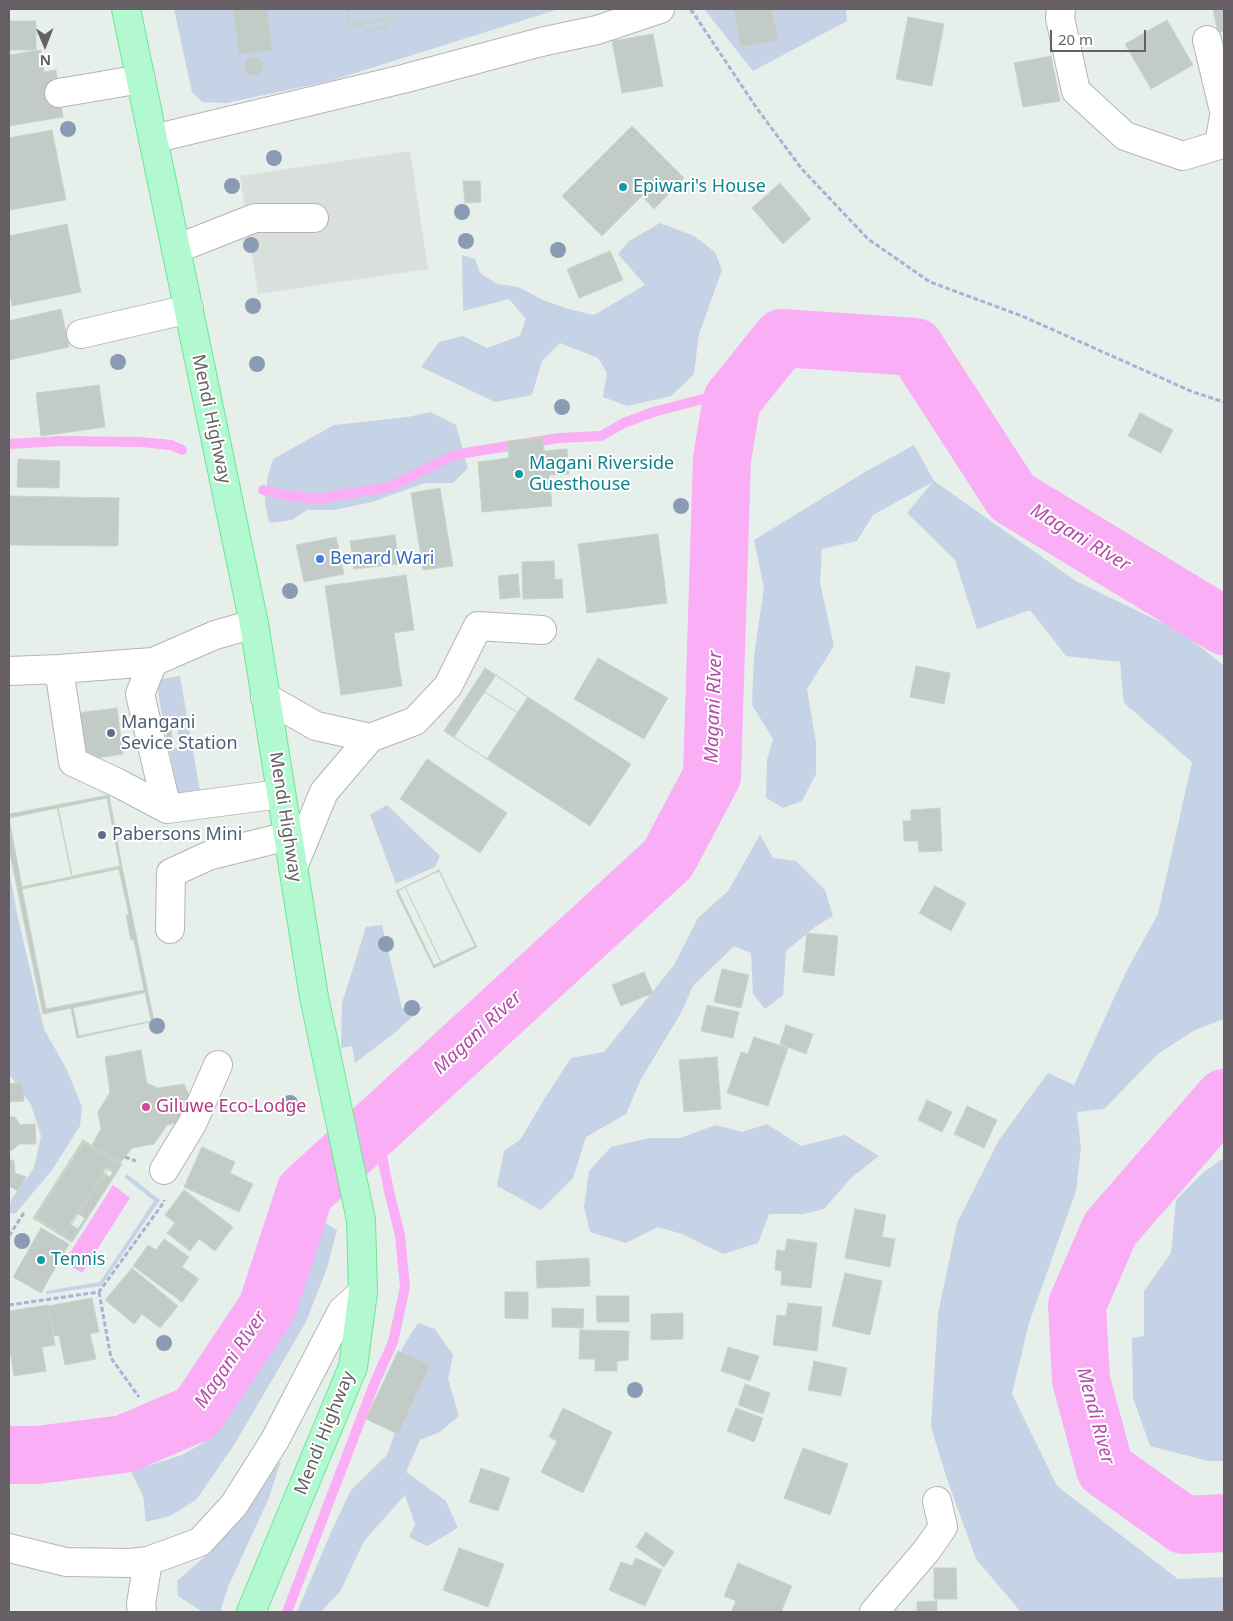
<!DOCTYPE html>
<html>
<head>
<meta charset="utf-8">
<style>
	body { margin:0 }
	#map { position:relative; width:1233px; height:1621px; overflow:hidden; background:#e7efea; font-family:"Noto Sans",sans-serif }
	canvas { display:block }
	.frame { position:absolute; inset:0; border:10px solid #665f65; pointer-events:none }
	.north { position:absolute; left:20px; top:20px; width:50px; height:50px; -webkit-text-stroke:4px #fff; paint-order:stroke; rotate:179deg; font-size:14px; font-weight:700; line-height:20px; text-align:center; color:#665f65 }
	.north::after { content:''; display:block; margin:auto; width:18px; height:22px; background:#665f65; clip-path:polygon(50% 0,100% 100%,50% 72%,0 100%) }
	.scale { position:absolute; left:1050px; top:30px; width:96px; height:22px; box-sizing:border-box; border:2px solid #665f65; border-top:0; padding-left:6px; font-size:15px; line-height:18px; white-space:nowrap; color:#665f65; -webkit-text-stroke:4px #fff; paint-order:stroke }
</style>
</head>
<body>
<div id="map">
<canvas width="1233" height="1621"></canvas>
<div class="frame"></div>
<div class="north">N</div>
<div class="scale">20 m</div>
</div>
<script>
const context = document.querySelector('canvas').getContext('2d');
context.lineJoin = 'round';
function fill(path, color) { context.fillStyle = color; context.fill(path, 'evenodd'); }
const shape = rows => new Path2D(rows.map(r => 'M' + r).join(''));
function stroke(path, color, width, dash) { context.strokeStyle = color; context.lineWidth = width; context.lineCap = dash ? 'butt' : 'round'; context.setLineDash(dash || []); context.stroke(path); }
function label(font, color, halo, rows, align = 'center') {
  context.font = font + ' "Noto Sans",sans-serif'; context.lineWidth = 4; context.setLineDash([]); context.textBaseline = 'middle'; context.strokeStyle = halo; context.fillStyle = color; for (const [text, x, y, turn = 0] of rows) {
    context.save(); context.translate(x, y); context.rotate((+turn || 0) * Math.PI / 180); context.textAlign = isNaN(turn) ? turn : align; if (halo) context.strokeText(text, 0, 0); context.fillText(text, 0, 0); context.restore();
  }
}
fill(shape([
	[410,151,428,269,258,294,240,176]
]), '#d9dfda');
fill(shape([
	[174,9,559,9,330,81,226,103,202,102,192,92],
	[704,9,846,9,847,21,753,71],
	[660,223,694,236,715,252,722,270,699,334,694,374,671,396,627,406,603,397,607,373,598,358,560,343,542,361,532,395,495,402,421,367,439,342,463,336,487,348,520,336,526,319,509,299,463,311,462,255,475,259,480,273,497,284,518,287,543,300,568,309,594,315,645,285,618,254,629,241],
	[430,412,456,425,468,468,453,483,425,483,372,502,334,510,307,510,292,520,269,523,265,501,268,475,273,459,334,425,408,417],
	[914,445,934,481,1076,581,1183,633,1224,666,1224,1019,1195,1030,1159,1053,1104,1109,1077,1112,1081,1148,1076,1191,1029,1323,1012,1394,1057,1486,1178,1579,1224,1577,1224,1612,1021,1612,976,1559,947,1479,931,1427,938,1314,957,1223,999,1140,1048,1073,1074,1085,1127,970,1158,914,1192,762,1124,703,1120,662,1066,656,1030,610,977,629,955,560,907,513,933,482,873,515,857,541,822,549,820,583,834,646,807,689,816,743,816,774,802,801,783,808,766,798,767,760,773,739,752,705,754,656,764,588,754,540,865,472],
	[180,676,201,797,179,796,169,749,180,747,177,726,164,728,157,685,162,679],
	[387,805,440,856,435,867,396,884,370,815],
	[760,835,773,858,796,861,825,890,833,916,816,926,786,951,783,995,765,1009,753,994,751,953,734,946,693,986,681,1013,641,1079,626,1114,586,1137,573,1178,541,1210,497,1186,504,1151,520,1140,545,1098,571,1058,604,1052,674,965,698,918,728,891],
	[9,869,17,914,44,1029,67,1070,82,1107,80,1126,52,1170,15,1214,9,1212,11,1200,34,1168,41,1136,31,1105,9,1074],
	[382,925,402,1008,424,1007,393,1034,355,1063,352,1046,341,1048,342,1003,366,927],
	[767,1124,801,1146,845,1135,879,1156,851,1178,824,1209,803,1214,769,1214,758,1243,723,1254,682,1234,658,1227,626,1243,590,1232,584,1207,589,1171,611,1147,649,1138,680,1138,716,1125,742,1132],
	[1224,1158,1224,1461,1208,1461,1150,1446,1133,1398,1132,1338,1144,1336,1144,1291,1171,1253,1176,1200,1204,1172],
	[127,1174,160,1200,101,1286,46,1294,46,1291,100,1282,154,1201,124,1177],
	[325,1223,337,1230,327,1268,306,1322,234,1445,196,1500,170,1516,146,1522,143,1496,131,1471,182,1455,203,1443,224,1421,287,1322],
	[418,1323,435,1329,453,1355,448,1379,459,1416,440,1432,420,1440,406,1472,446,1501,458,1528,427,1546,409,1537,415,1524,405,1495,364,1541,341,1590,321,1612,297,1612,332,1530,351,1490,387,1455,399,1422,398,1383,402,1348],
	[281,1461,268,1500,228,1587,220,1612,203,1612,178,1596,177,1581,203,1558,225,1532,256,1488]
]), '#c6d2e5');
fill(shape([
	[113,1185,130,1198,82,1273,64,1262]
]), '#f9aef6');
stroke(shape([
	[9,444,61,441,141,442,171,445,182,450],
	[263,490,279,494,315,499,390,487,450,457,465,453,559,438,601,436,624,423,653,412,703,399,732,400],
	[287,1612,375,1382,393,1342,405,1287,400,1235,389,1191,376,1127]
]), '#f9aef6', 10);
stroke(shape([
	[1224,1098,1110,1229,1077,1305,1081,1380,1105,1469,1184,1525,1224,1523],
	[9,1455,37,1455,124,1444,197,1413,267,1308,305,1192,668,859,712,776,722,458,732,400,782,338,915,347,1012,497,1224,626]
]), '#f9aef6', 58);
const building = shape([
	[233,9,267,9,272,50,239,54,233,9],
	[347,9,393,9,395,19,349,26,347,9],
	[348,9,392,9,394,18,350,24,348,9],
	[734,9,772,9,778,40,741,47,734,9],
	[1213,9,1224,9,1224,31,1218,33,1213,9],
	[908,17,944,24,932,86,896,79,908,17],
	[383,19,384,27,366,30,364,22,383,19],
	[385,19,386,28,365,32,363,22,385,19],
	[1167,20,1193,65,1151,89,1125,44,1167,20],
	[9,21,36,21,36,50,9,50,9,21],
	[653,34,663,86,622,93,612,41,653,34],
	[41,50,44,72,56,70,63,117,9,126,9,55,41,50],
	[1051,56,1060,101,1023,107,1014,63,1051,56],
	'245 66a9 9 0 1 1 18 0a9 9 0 1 1-18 0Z',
	[632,126,684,178,654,209,642,196,602,236,562,196,632,126],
	[52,130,66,200,9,210,9,138,52,130],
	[463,181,480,181,481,202,465,203,463,181],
	[780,183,811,219,783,244,752,208,780,183],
	[67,224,81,292,12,306,9,288,9,236,67,224],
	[610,251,623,280,579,298,567,269,610,251],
	[61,309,69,347,9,360,9,321,61,309],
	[99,385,105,427,41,436,36,393,99,385],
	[1140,413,1173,430,1161,453,1128,436,1140,413],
	[543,438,544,451,567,449,569,474,549,475,552,506,482,512,478,462,509,458,507,441,543,438],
	[18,459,60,461,59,488,17,487,18,459],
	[440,488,453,566,423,570,411,493,440,488],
	[9,496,119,498,118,546,9,545,9,496],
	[658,534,667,603,587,613,578,544,658,534],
	[395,535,399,564,354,569,350,541,395,535],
	[336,537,344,574,304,582,296,545,336,537],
	[554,561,555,580,562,579,563,598,523,599,522,562,554,561],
	[518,574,520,597,500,599,498,576,518,574],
	[406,575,414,630,394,633,402,686,341,695,325,586,406,575],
	[598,658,668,698,644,739,574,699,598,658],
	[916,666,950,673,944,704,910,697,916,666],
	[485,668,528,697,518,713,474,685,485,668],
	[496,675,528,697,487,759,454,737,496,675],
	[474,685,518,713,487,759,444,731,474,685],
	[528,697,631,764,590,826,487,759,528,697],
	[117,708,123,754,84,760,78,713,117,708],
	[171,731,173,745,168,745,166,732,171,731],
	[427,759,507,813,480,853,400,799,427,759],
	[109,795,122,867,72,877,57,805,109,795],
	[107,798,120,866,72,876,58,808,107,798],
	[57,805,72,877,17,888,9,849,9,814,57,805],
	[58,808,72,877,22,887,9,818,58,808],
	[940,808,942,851,919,852,918,841,904,841,903,821,911,821,911,810,940,808],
	[122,867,148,992,43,1014,17,888,122,867],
	[119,869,129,915,126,915,131,940,134,940,144,990,46,1009,22,889,119,869],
	[439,870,477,947,434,968,396,891,439,870],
	[439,871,475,946,441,962,405,887,439,871],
	[935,886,966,903,951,931,919,913,935,886],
	[405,887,441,962,434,965,398,891,405,887],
	[807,933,838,936,834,976,803,972,807,933],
	[722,969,749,975,741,1008,714,1002,722,969],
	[644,972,653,993,621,1006,612,985,644,972],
	[145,992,151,1021,79,1036,73,1008,145,992],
	[148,992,154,1021,77,1038,71,1008,148,992],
	[707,1005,739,1012,733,1038,701,1031,707,1005],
	[786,1025,813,1034,806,1054,780,1044,786,1025],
	[754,1037,788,1048,768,1106,727,1093,741,1052,748,1054,754,1037],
	[141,1050,147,1083,158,1088,184,1084,192,1102,186,1121,167,1125,154,1144,132,1148,120,1163,92,1145,101,1129,98,1112,110,1092,105,1057,141,1050],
	[717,1057,721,1109,684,1112,679,1060,717,1057],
	[22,1083,24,1101,9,1102,9,1084,22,1083],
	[927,1100,952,1112,942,1132,918,1120,927,1100],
	[967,1106,997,1120,984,1148,954,1134,967,1106],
	[9,1117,15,1117,20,1125,35,1124,36,1144,19,1144,13,1150,9,1150,9,1117],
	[83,1140,115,1159,63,1237,33,1218,83,1140],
	[83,1142,118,1164,113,1172,106,1168,70,1224,78,1229,71,1240,35,1217,83,1142],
	[84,1142,118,1164,110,1177,103,1173,77,1213,85,1218,71,1240,35,1218,84,1142],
	[202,1147,235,1162,230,1173,253,1184,239,1212,184,1187,202,1147],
	[9,1159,14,1161,15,1173,26,1177,18,1191,9,1186,9,1159],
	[115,1159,122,1164,72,1242,63,1237,115,1159],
	[184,1190,233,1227,215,1251,199,1239,190,1251,167,1233,175,1223,165,1215,184,1190],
	[855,1209,886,1215,882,1237,895,1239,890,1267,845,1258,855,1209],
	[41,1228,69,1244,41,1293,13,1277,41,1228],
	[164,1239,189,1257,182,1267,199,1279,182,1302,133,1266,148,1245,156,1250,164,1239],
	[787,1239,817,1243,811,1288,781,1285,782,1271,775,1270,777,1250,785,1251,787,1239],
	[589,1258,590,1286,537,1288,536,1261,589,1258],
	[132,1268,178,1306,160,1328,142,1314,134,1324,105,1300,132,1268],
	[845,1273,882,1281,870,1335,832,1326,845,1273],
	[505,1292,528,1292,528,1319,505,1318,505,1292],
	[596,1296,629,1296,629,1322,597,1322,596,1296],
	[92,1298,99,1332,90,1334,96,1359,65,1365,59,1335,54,1336,48,1306,92,1298],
	[788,1303,822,1307,817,1351,773,1345,777,1315,786,1316,788,1303],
	[48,1305,55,1345,42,1347,46,1371,14,1376,9,1344,9,1311,48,1305],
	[552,1308,584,1309,583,1328,552,1327,552,1308],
	[683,1313,683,1339,651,1340,651,1314,683,1313],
	[580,1330,629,1331,628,1360,617,1361,617,1371,595,1371,595,1359,579,1359,580,1330],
	[728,1347,759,1356,750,1381,721,1371,728,1347],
	[398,1351,430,1365,398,1434,366,1419,398,1351],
	[814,1361,847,1368,841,1396,808,1390,814,1361],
	[745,1384,770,1393,763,1414,738,1405,745,1384],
	[563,1408,612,1432,583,1493,541,1472,557,1441,549,1437,563,1408],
	[736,1408,763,1418,754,1442,727,1431,736,1408],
	[803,1448,848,1464,830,1515,784,1498,803,1448],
	[481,1468,510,1478,498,1511,469,1502,481,1468],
	[646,1532,674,1552,664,1567,636,1547,646,1532],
	[459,1548,504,1564,488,1607,443,1590,459,1548],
	[636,1558,662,1570,645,1606,609,1590,621,1562,632,1566,636,1558],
	[738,1563,792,1586,781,1612,731,1612,736,1601,724,1596,738,1563],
	[934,1568,956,1568,957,1599,934,1599,934,1568],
	[937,1601,937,1612,917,1612,917,1602,937,1601]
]);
fill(building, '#c3cbc6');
stroke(building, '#c6d4ca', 1);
const minor = shape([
	[1061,9,1060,18,1076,91,1125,136,1183,156,1219,145,1224,116],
	[1207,40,1224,111],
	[59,93,141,79],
	[153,139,403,79,541,42,597,30,660,9],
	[176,249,255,218,314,218],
	[81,334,189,309],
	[254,624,215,635,153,662,140,694,167,809,280,794],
	[153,662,59,669,73,762,118,783,167,809],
	[9,671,59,669],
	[265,697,316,726,370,738,415,721,448,686,478,626,542,630],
	[293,867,324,792,370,738],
	[170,929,171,873,208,856,288,836],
	[164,1170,192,1124,218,1065],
	[9,1548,66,1562,130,1563,148,1561,200,1542,234,1505,275,1440,342,1311,363,1292],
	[142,1612,141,1604,148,1561],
	[874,1612,927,1550,943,1527,937,1501]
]);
const major = shape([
	[126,9,254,624,314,997,361,1220,363,1292,353,1367,251,1612]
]);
stroke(minor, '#b8b2b7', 30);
stroke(major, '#68e891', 30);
stroke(shape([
	[690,11,692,11,756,107,801,168,868,239,930,282,1022,316,1193,392,1224,402],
	[125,1157,136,1161],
	[9,1236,25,1211],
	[99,1292,111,1358,139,1397],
	[9,1305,99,1292,164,1202,164,1200]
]), '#aab0d6', 3, [5, 2.5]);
stroke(minor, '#fff', 28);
stroke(major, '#b2f9d2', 28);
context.fillStyle = '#8a9bb4';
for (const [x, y] of [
	[68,129],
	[274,158],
	[232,186],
	[462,212],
	[466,241],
	[251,245],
	[558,250],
	[253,306],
	[118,362],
	[257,364],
	[562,407],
	[681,506],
	[290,591],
	[386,944],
	[412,1008],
	[157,1026],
	[290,1103],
	[22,1241],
	[164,1343],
	[635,1390]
]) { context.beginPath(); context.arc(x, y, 8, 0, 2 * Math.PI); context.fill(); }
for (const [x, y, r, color] of [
	[623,187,5,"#0f9aa8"],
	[519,474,5,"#0f9aa8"],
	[320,559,5,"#3f7fe0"],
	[111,733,5,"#5c6f8a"],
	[102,835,5,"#5c6f8a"],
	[146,1107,5,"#d1479c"],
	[41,1260,5,"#0f9aa8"]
]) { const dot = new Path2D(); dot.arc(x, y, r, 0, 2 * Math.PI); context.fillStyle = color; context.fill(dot); stroke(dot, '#fff', 2); }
label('18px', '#0d838f', '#fff', [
	["Epiwari's House",633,187],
	["Magani Riverside",529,464],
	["Guesthouse",529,485],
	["Tennis",51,1260]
], 'left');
label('18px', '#665f65', '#fff', [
	["Mendi Highway",211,419,78],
	["Mendi Highway",285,817,81],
	["Mendi Highway",325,1433,-68]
]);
label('18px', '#366cbe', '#fff', [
	["Benard Wari",330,559]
], 'left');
label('18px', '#4e5e75', '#fff', [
	["Mangani",121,723],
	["Sevice Station",121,744],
	["Pabersons Mini",112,835]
], 'left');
label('18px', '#b23c85', '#fff', [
	["Giluwe Eco-Lodge",156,1107]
], 'left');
label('italic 19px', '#b34ea7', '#fff', [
	["Magani RIver",1080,538,31],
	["Magani RIver",714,707,-88],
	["Magani RIver",478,1033,-43],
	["Magani RIver",231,1360,-56],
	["Mendi River",1095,1416,75]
]);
</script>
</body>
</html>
